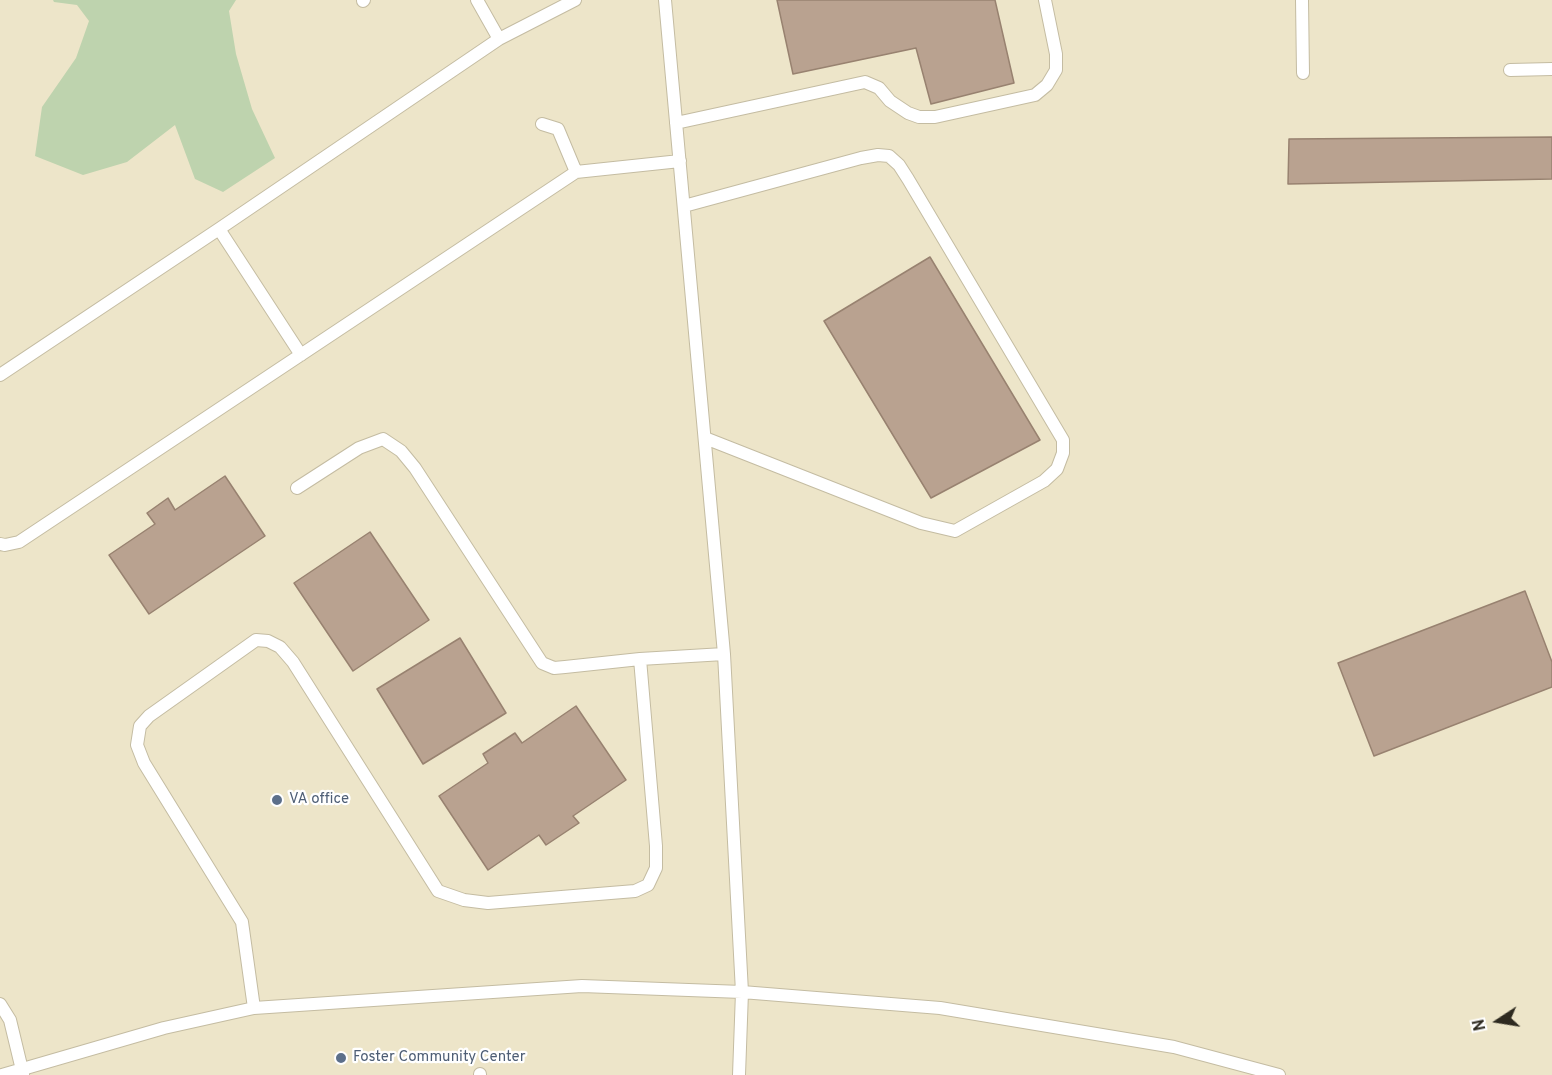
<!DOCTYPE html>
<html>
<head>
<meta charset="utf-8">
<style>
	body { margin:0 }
	#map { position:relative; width:1552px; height:1075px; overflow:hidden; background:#ede5c9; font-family:Overpass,sans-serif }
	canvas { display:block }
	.north { position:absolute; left:1468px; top:991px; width:60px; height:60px; -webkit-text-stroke:4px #fff; paint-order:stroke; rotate:258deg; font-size:16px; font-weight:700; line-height:24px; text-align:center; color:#2e2a20 }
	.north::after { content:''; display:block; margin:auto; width:21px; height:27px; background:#2e2a20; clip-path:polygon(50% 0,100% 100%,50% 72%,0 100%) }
</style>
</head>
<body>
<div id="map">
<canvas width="1552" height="1075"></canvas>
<div class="north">N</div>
</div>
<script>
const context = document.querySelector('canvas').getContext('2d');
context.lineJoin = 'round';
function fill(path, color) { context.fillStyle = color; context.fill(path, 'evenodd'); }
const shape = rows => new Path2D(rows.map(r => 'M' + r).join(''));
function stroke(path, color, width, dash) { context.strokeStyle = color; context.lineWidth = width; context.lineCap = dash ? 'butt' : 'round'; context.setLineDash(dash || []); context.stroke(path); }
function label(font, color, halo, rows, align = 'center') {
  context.font = font + ' Overpass,sans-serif'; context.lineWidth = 4.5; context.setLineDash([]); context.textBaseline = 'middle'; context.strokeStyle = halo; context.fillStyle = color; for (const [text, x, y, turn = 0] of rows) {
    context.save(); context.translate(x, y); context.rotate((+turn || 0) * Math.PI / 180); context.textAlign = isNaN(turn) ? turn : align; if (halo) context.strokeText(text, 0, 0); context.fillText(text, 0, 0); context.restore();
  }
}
fill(shape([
	[53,0,236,0,229,11,236,54,252,109,275,158,223,192,195,179,175,125,127,162,83,175,35,156,42,107,76,58,89,21,77,5,54,2]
]), '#bed3ae');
const building = shape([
	[777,0,995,0,1014,83,931,104,916,48,793,74,777,0],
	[1552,137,1552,179,1288,184,1289,139,1552,137],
	[930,257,1040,440,931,498,824,321,930,257],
	[225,476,265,536,149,614,109,555,155,524,147,513,168,498,175,510,225,476],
	[370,532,429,620,353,671,294,583,370,532],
	[1525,591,1552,662,1552,687,1374,756,1338,663,1525,591],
	[460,638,506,713,423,764,377,689,460,638],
	[576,706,626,780,573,816,579,823,546,845,539,835,488,870,439,796,488,763,483,754,515,733,522,743,576,706]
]);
fill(building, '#b9a290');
stroke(building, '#988270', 1.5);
const service = shape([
	[477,0,499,39],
	[665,0,724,654,742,992,739,1075],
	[1302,0,1303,73],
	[363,1,364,0],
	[1510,70,1552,69],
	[676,123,865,82,879,88,890,101,908,113,919,117,935,117,1035,95,1047,85,1056,70,1056,54,1045,0],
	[542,124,558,129,576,172],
	[684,206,861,158,878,155,889,156,899,165,908,179,1063,440,1063,453,1057,469,1044,481,955,531,921,523,705,438],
	[219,229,301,355],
	[0,375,219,229,499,39,575,0],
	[297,488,359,448,383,439,401,451,415,468,542,663,554,668,565,667,640,659,724,654],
	[0,544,5,545,19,542,576,172,680,161],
	[0,1004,10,1020,23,1074],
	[254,1008,242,922,144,763,137,745,140,726,149,716,256,640,268,641,280,647,293,662,438,891,464,900,488,903,635,891,648,885,656,868,656,846,640,659],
	[2,1075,164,1028,254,1008,582,986,742,992,940,1008,1174,1047,1279,1075],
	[480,1075,480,1074]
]);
stroke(service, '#c4bca2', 14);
stroke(service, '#fff', 12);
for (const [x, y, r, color] of [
	[277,800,6,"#5c6f8a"],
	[341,1058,6,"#5c6f8a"]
]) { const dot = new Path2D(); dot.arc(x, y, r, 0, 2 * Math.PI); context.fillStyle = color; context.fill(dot); stroke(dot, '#fff', 2); }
label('15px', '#4e5e75', '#fff', [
	["VA office",289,800],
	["Foster Community Center",353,1058]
], 'left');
</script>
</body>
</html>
